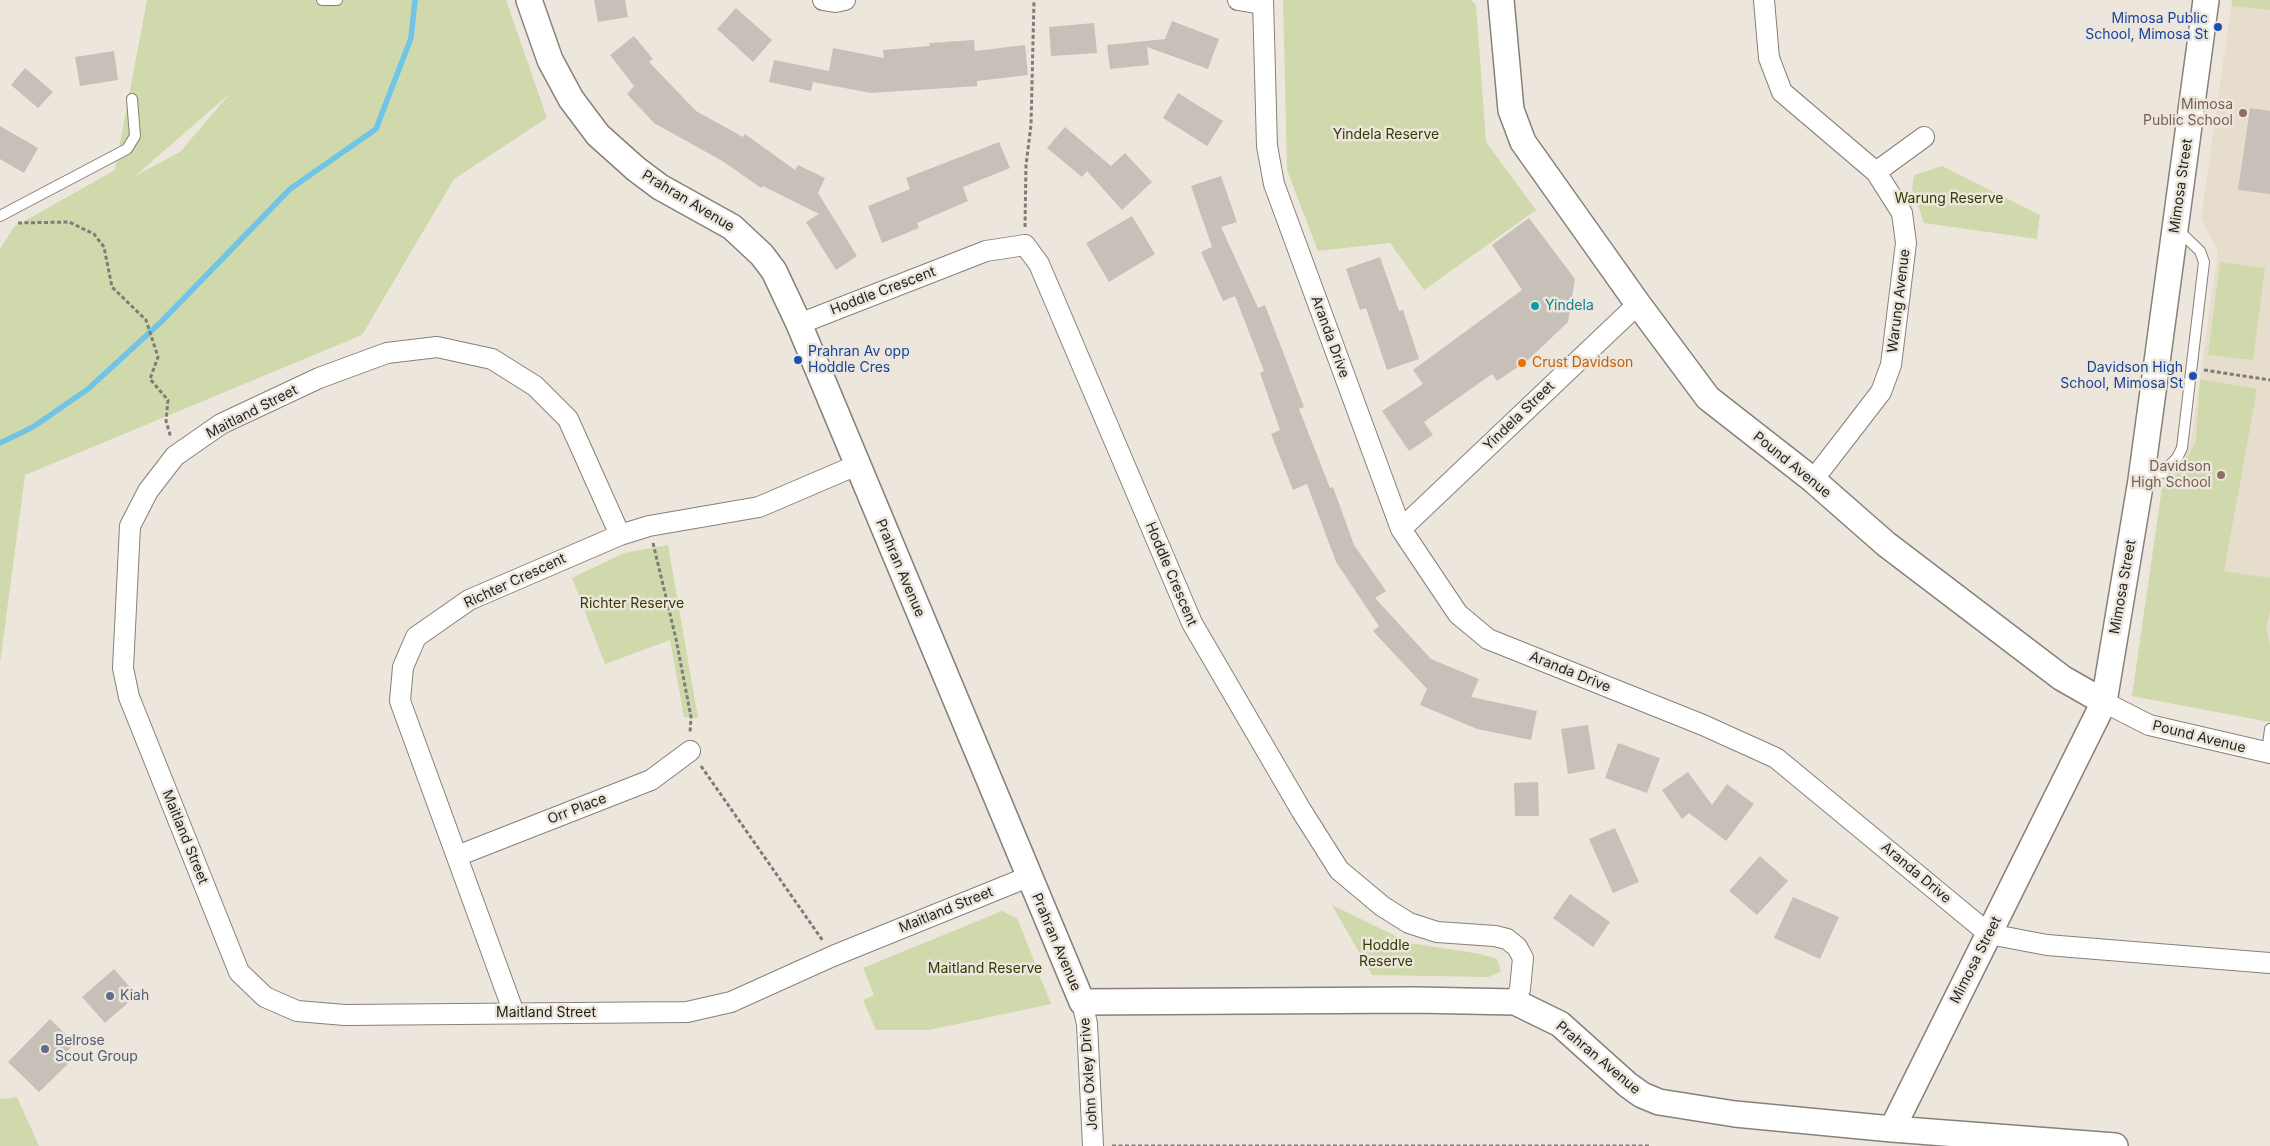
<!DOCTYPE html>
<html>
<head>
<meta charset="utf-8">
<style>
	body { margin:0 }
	canvas { display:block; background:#ece6dd }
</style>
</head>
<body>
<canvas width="2270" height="1146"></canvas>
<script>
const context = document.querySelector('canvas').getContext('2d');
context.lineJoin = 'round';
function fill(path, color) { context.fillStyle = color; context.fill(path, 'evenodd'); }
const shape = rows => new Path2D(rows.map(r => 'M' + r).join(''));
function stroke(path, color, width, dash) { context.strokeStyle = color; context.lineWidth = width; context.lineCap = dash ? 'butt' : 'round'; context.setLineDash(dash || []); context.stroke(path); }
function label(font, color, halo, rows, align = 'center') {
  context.font = font + ' Inter,sans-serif'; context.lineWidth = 5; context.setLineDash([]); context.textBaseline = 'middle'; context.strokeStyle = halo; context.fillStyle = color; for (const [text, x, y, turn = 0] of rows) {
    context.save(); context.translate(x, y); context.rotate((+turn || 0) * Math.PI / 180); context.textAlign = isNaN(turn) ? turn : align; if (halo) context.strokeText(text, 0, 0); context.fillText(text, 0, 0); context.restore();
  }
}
fill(shape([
	[2232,0,2270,0,2270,722,2132,696,2162,488,2182,461,2191,441,2218,251,2201,219]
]), '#e7ddcd');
fill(shape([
	[147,0,506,0,547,118,454,179,362,335,25,475,0,663,0,249,14,227,115,170],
	[228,96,180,152,135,176,227,96],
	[1283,0,1471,0,1476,5,1486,142,1536,210,1424,290,1390,243,1318,251,1287,170],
	[2232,0,2270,0,2270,10,2232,6],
	[1942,166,2040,215,2037,239,1924,223,1912,188,1914,175],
	[2220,262,2265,268,2253,360,2208,355],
	[2200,379,2257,389,2224,571,2270,578,2270,611,2266,627,2270,647,2270,722,2132,696,2162,488,2179,470,2196,442],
	[668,545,698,718,684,717,670,640,605,664,572,578,624,553],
	[1332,905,1410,943,1480,954,1497,959,1501,971,1489,977,1372,975],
	[1002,911,1017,918,1051,1004,929,1030,876,1030,863,1000,874,995,863,968],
	[17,1097,39,1146,0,1146,0,1099]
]), '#cfd9ab');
stroke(shape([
	[0,443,33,427,88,389,160,323,290,189,376,129,411,38,415,0]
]), '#70c5e6', 5.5);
fill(shape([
	[594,0,625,0,628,17,598,22],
	[736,8,772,40,753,62,717,29],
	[1172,21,1219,39,1208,69,1147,47,1149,65,1110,69,1107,45,1165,39],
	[1094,23,1097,53,1051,56,1049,27],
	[634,36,653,59,649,62,696,111,743,137,745,134,795,170,798,165,825,178,818,193,857,256,836,270,806,222,819,214,763,186,761,188,724,162,654,123,627,94,634,86,610,55],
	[974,40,975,51,1025,45,1028,75,977,81,977,86,871,93,813,82,811,91,769,82,774,60,829,71,833,48,884,58,883,50,930,46,929,43],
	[114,51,118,80,80,86,75,57],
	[25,68,53,92,38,108,11,85],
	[1178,93,1223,121,1207,146,1163,118],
	[2250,108,2270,111,2270,194,2238,190],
	[0,126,38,148,24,173,0,159],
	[1065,127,1111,166,1125,153,1152,182,1122,210,1087,171,1082,177,1047,148],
	[999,142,1010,168,963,187,968,201,917,223,919,228,882,243,868,206,910,189,906,178],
	[1221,176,1237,222,1221,227,1258,308,1265,305,1304,407,1299,409,1330,488,1333,487,1354,545,1386,591,1375,598,1431,659,1479,679,1471,697,1537,711,1531,740,1477,729,1420,705,1427,689,1373,631,1379,626,1336,562,1307,484,1293,490,1271,434,1280,430,1260,373,1264,371,1235,296,1223,301,1201,252,1212,247,1191,186],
	[1132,216,1155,254,1109,282,1086,243],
	[1529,218,1575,279,1568,322,1528,360,1497,381,1492,374,1424,422,1433,435,1409,451,1382,411,1423,384,1413,370,1522,290,1492,245],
	[1380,257,1399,311,1403,310,1419,359,1387,370,1366,308,1360,310,1346,269],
	[1588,725,1595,769,1568,774,1561,729],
	[1618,743,1660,758,1647,793,1605,778],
	[1688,772,1712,805,1727,784,1754,804,1726,841,1689,813,1682,819,1662,790],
	[1538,782,1539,816,1515,816,1514,783],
	[1615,828,1639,882,1613,893,1589,839],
	[1760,856,1788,881,1757,915,1729,891],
	[1570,894,1610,922,1593,947,1553,918],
	[1793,897,1839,917,1820,959,1774,938],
	[114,969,137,995,105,1023,82,997],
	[50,1019,75,1043,63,1056,70,1062,39,1092,8,1062]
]), '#c7c0b8');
const service = shape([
	[322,0,337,0],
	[0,216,127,149,135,136,132,99],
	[2142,480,2162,473,2177,458,2182,448,2204,262,2200,251,2176,228],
	[2267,753,2270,729]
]);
const minor = shape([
	[823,0,835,2,845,0],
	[1238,0,1262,4],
	[1263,0,1267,146,1274,184,1401,529,1458,614,1488,639,1703,725,1776,758,1989,934,2047,945,2270,963],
	[1764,0,1769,58,1782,92,1876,172,1902,213,1906,243,1891,365,1881,392,1813,480],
	[1876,172,1924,137],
	[799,324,986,251,1025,245,1039,264,1192,623,1301,810,1339,870,1382,906,1409,923,1437,932,1495,936,1507,939,1517,947,1523,958,1520,989,1515,1002],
	[1401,529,1638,304],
	[620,535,568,419,535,386,492,359,437,347,387,353,319,378,221,424,175,456,148,491,130,526,123,668,129,697,239,972,265,997,297,1011,345,1015,687,1012,731,1002,833,956,1028,877],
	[2104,702,2149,725,2270,753],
	[457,856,651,780,690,751],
	[1082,1002,1087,1024,1093,1146],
	[514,1013,400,701,403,667,416,637,469,600,620,535,649,526,759,507,857,465]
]);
const tertiary = shape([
	[529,0,550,60,571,99,598,135,636,169,660,187,732,227,762,255,774,271,799,324,1082,1002,1415,1000,1515,1002,1560,1024,1628,1085,1642,1095,1659,1102,1735,1114,1892,1129,2115,1146],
	[1501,0,1511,110,1523,142,1638,304,1708,398,1813,480,1886,544,2062,678,2104,702],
	[1892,1129,2104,702,2141,480,2206,0]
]);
stroke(service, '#868179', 12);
stroke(minor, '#868179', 22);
stroke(tertiary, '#868179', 28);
stroke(shape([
	[18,223,69,222,94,234,104,247,112,287,146,320,158,357,150,379,168,400,166,421,171,438],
	[1025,227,1026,165,1031,125,1034,0],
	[2204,370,2270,380],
	[653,543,676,639,691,717,690,733],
	[701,766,823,941],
	[1112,1146,1649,1146]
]), '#807b76', 3, [4, 2.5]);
stroke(service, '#fff', 10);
stroke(minor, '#fff', 20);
stroke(tertiary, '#fff', 25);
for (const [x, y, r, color] of [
	[2218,27,5,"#1a4fb4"],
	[2243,113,5,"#8d6e63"],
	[1535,306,5,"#0f9aa8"],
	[798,360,5,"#1a4fb4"],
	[1522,363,5,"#e8710a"],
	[2193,376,5,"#1a4fb4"],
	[2221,475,5,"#8d6e63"],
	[110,996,5,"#5c6f8a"],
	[45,1049,5,"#5c6f8a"]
]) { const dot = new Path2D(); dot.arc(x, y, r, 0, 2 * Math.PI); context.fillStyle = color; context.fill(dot); stroke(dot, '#ece6dd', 2); }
label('14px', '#164399', '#ece6dd', [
	["Mimosa Public",2208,19],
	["School, Mimosa St",2208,35],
	["Prahran Av opp",808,352,"left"],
	["Hoddle Cres",808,368,"left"],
	["Davidson High",2183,368],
	["School, Mimosa St",2183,384]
], 'right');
label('14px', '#785e54', '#ece6dd', [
	["Mimosa",2233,105],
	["Public School",2233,121],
	["Davidson",2211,467],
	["High School",2211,483]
], 'right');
label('14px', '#343b03', '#ece6dd', [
	["Yindela Reserve",1386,135],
	["Warung Reserve",1949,199],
	["Richter Reserve",632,604],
	["Hoddle",1386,946],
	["Reserve",1386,962],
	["Maitland Reserve",985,969]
]);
label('14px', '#221f1c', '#ece6dd', [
	["Mimosa Street",2181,186,-82],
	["Prahran Avenue",688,201,31],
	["Hoddle Crescent",883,291,-21],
	["Warung Avenue",1899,301,-83],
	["Aranda Drive",1330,337,70],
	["Maitland Street",252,412,-27],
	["Yindela Street",1519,416,-44],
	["Pound Avenue",1792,465,39],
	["Prahran Avenue",900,568,67],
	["Hoddle Crescent",1171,574,67],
	["Richter Crescent",515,581,-25],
	["Mimosa Street",2123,587,-80],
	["Aranda Drive",1570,672,22],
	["Pound Avenue",2199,737,14],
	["Orr Place",577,809,-21],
	["Maitland Street",185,837,68],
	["Aranda Drive",1916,873,40],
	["Maitland Street",946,910,-22],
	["Prahran Avenue",1056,942,67],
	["Mimosa Street",1976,960,-63],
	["Maitland Street",546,1013],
	["Prahran Avenue",1598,1058,40],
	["John Oxley Drive",1089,1074,-94]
]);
label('14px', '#0d838f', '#ece6dd', [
	["Yindela",1545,306]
], 'left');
label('14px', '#c56008', '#ece6dd', [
	["Crust Davidson",1532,363]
], 'left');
label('14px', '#4e5e75', '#ece6dd', [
	["Kiah",120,996],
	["Belrose",55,1041],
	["Scout Group",55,1057]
], 'left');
</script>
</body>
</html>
